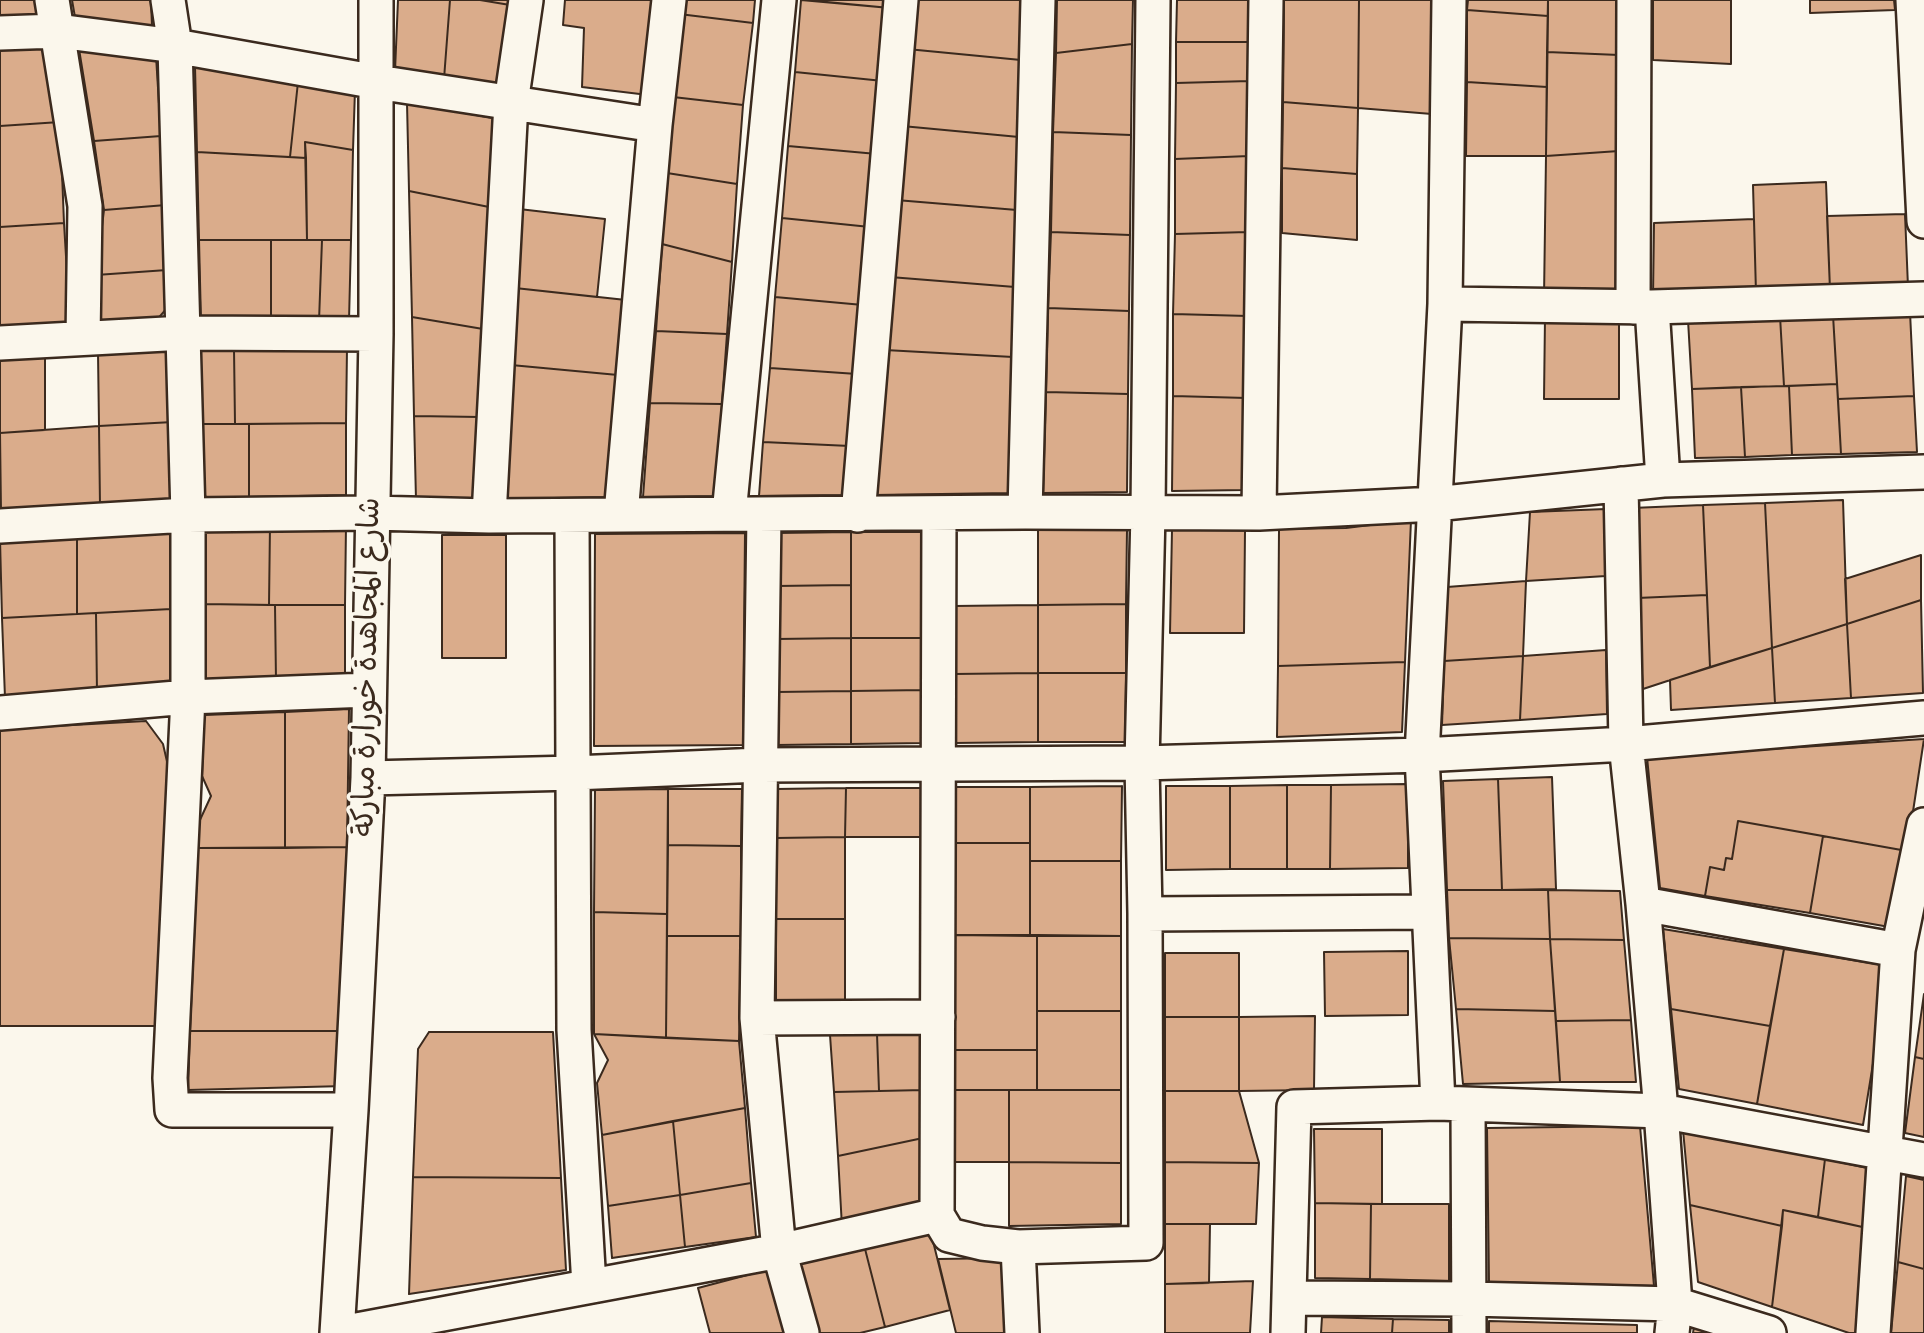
<!DOCTYPE html>
<html>
<head>
<meta charset="utf-8">
<style>
	body { margin:0 }
	canvas { display:block; background:#fbf7ec }
</style>
</head>
<body>
<canvas width="1924" height="1333"></canvas>
<script>
const context = document.querySelector('canvas').getContext('2d');
context.lineJoin = 'round';
function fill(path, color) { context.fillStyle = color; context.fill(path, 'evenodd'); }
const shape = rows => new Path2D(rows.map(r => 'M' + r).join(''));
function stroke(path, color, width, dash) { context.strokeStyle = color; context.lineWidth = width; context.lineCap = dash ? 'butt' : 'round'; context.setLineDash(dash || []); context.stroke(path); }
function label(font, color, halo, rows, align = 'center') {
  context.font = font + ' Itim,"Playpen Sans Arabic",sans-serif'; context.lineWidth = 7; context.setLineDash([]); context.textBaseline = 'middle'; context.strokeStyle = halo; context.fillStyle = color; for (const [text, x, y, turn = 0] of rows) {
    context.save(); context.translate(x, y); context.rotate((+turn || 0) * Math.PI / 180); context.textAlign = isNaN(turn) ? turn : align; if (halo) context.strokeText(text, 0, 0); context.fillText(text, 0, 0); context.restore();
  }
}
const building = shape([
	[0,0,38,0,41,17,0,19,0,0],
	[72,0,151,0,152,26,76,23,72,0],
	[398,0,450,0,444,79,395,71,398,0],
	[450,0,480,0,510,5,499,88,444,79,450,0],
	[480,0,510,0,510,5,480,0],
	[565,0,659,0,648,95,582,87,584,28,563,25,565,0],
	[680,0,755,0,753,23,679,14,680,0],
	[801,0,890,8,883,81,795,72,801,0],
	[806,0,891,0,890,8,806,0],
	[911,0,1022,0,1021,60,907,49,911,0],
	[1057,0,1133,0,1132,44,1056,53,1057,0],
	[1177,0,1251,0,1250,42,1176,42,1177,0],
	[1284,0,1359,0,1358,108,1283,102,1284,0],
	[1359,0,1433,0,1432,114,1358,108,1359,0],
	[1468,0,1548,0,1548,16,1467,10,1468,0],
	[1548,0,1619,0,1619,55,1547,52,1548,0],
	[1653,0,1731,0,1731,64,1653,60,1653,0],
	[1810,0,1894,0,1895,10,1810,13,1810,0],
	[1467,10,1548,16,1547,87,1467,82,1467,10],
	[679,14,753,23,743,105,673,97,679,14],
	[1176,42,1250,42,1250,81,1176,83,1176,42],
	[1132,44,1131,135,1053,132,1056,53,1132,44],
	[45,47,60,122,0,126,0,50,45,47],
	[79,49,156,56,161,136,94,141,79,49],
	[907,49,1021,60,1019,137,902,126,907,49],
	[1547,52,1619,55,1619,151,1546,156,1547,52],
	[195,66,298,82,290,157,197,152,195,66],
	[795,72,883,81,877,154,788,146,795,72],
	[1250,81,1249,156,1175,159,1176,83,1250,81],
	[298,82,355,90,353,150,305,142,306,158,290,157,298,82],
	[1467,82,1547,87,1546,156,1466,156,1467,82],
	[673,97,743,105,737,184,667,173,673,97],
	[1283,102,1358,108,1357,174,1282,168,1283,102],
	[407,103,493,118,489,207,409,191,407,103],
	[60,122,64,223,0,227,0,126,60,122],
	[902,126,1019,137,1017,210,896,200,902,126],
	[1053,132,1131,135,1130,235,1051,232,1053,132],
	[161,136,166,205,104,210,94,141,161,136],
	[305,142,353,150,351,240,307,240,305,142],
	[788,146,877,154,870,227,782,218,788,146],
	[1619,151,1618,298,1544,297,1546,156,1619,151],
	[197,152,306,158,307,240,199,240,197,152],
	[1249,156,1248,232,1175,234,1175,159,1249,156],
	[1282,168,1357,174,1357,240,1282,233,1282,168],
	[667,173,737,184,732,262,662,244,667,173],
	[1826,182,1830,290,1756,293,1753,185,1826,182],
	[409,191,489,207,483,329,412,317,409,191],
	[896,200,1017,210,1015,287,890,277,896,200],
	[166,205,167,270,96,275,104,210,166,205],
	[519,209,605,219,597,297,515,288,519,209],
	[1905,214,1908,287,1830,290,1827,216,1905,214],
	[782,218,870,227,863,305,775,297,782,218],
	[1754,219,1756,293,1653,297,1654,223,1754,219],
	[64,223,70,323,0,327,0,227,64,223],
	[1051,232,1130,235,1129,311,1048,308,1051,232],
	[1248,232,1248,316,1173,314,1175,234,1248,232],
	[199,240,271,240,271,321,201,322,199,240],
	[271,240,322,240,319,321,271,321,271,240],
	[322,240,351,240,349,321,319,321,322,240],
	[662,244,732,262,727,334,656,331,662,244],
	[167,270,168,307,155,322,96,322,96,275,167,270],
	[890,277,1015,287,1013,357,885,350,890,277],
	[515,288,626,300,618,375,511,365,515,288],
	[775,297,863,305,857,374,770,368,775,297],
	[1048,308,1129,311,1128,394,1046,392,1048,308],
	[1910,312,1914,396,1838,399,1833,315,1910,312],
	[1173,314,1248,316,1247,398,1173,396,1173,314],
	[1833,315,1837,384,1784,386,1780,316,1833,315],
	[1780,316,1784,386,1692,389,1688,320,1780,316],
	[412,317,483,329,480,417,414,416,412,317],
	[1545,317,1619,318,1619,399,1544,399,1545,317],
	[656,331,727,334,722,404,650,403,656,331],
	[347,348,346,423,235,424,234,349,347,348],
	[200,349,234,349,235,424,201,424,200,349],
	[173,350,173,422,99,426,98,353,173,350],
	[885,350,1013,357,1009,493,874,495,885,350],
	[45,355,45,430,0,433,0,357,45,355],
	[511,365,618,375,605,497,503,499,511,365],
	[770,368,857,374,850,446,763,442,770,368],
	[1837,384,1841,454,1792,455,1789,386,1837,384],
	[1789,386,1792,455,1745,457,1741,387,1789,386],
	[1741,387,1745,457,1695,458,1692,389,1741,387],
	[1046,392,1128,394,1127,492,1043,493,1046,392],
	[1173,396,1247,398,1246,490,1172,491,1173,396],
	[1914,396,1917,452,1841,454,1838,399,1914,396],
	[650,403,722,404,717,496,643,497,650,403],
	[414,416,480,417,475,499,416,500,414,416],
	[173,422,173,502,100,506,99,426,173,422],
	[346,423,346,495,249,497,249,424,346,423],
	[201,424,249,424,249,497,202,497,201,424],
	[99,426,100,506,1,512,0,433,99,426],
	[763,442,850,446,846,495,759,496,763,442],
	[1843,500,1847,624,1772,648,1765,503,1843,500],
	[1765,503,1772,648,1710,667,1703,505,1765,503],
	[1703,505,1707,595,1637,598,1632,508,1703,505],
	[1606,509,1606,576,1526,581,1530,512,1606,509],
	[1411,520,1405,662,1278,666,1279,529,1346,528,1411,520],
	[270,525,346,525,345,605,269,605,270,525],
	[270,525,269,605,204,604,203,526,270,525],
	[171,528,171,609,77,614,77,534,171,528],
	[1038,530,1127,530,1126,604,1038,605,1038,530],
	[1172,530,1245,530,1244,633,1170,633,1172,530],
	[851,532,925,532,925,638,851,638,851,532],
	[851,532,851,585,777,586,777,533,851,532],
	[745,533,743,745,594,746,595,534,745,533],
	[77,534,77,614,2,618,0,539,77,534],
	[442,535,506,535,506,658,442,658,442,535],
	[1921,555,1921,600,1847,624,1845,579,1921,555],
	[1526,581,1523,656,1444,661,1447,587,1526,581],
	[851,585,851,638,777,639,777,586,851,585],
	[1707,595,1710,667,1643,689,1637,598,1707,595],
	[1921,600,1923,693,1851,698,1847,624,1921,600],
	[204,604,275,605,276,681,205,683,204,604],
	[1126,604,1126,673,1038,673,1038,605,1126,604],
	[275,605,345,605,345,679,276,681,275,605],
	[1038,605,1038,673,954,674,954,606,1038,605],
	[171,609,172,690,97,693,96,613,171,609],
	[96,613,97,693,5,698,2,618,96,613],
	[1847,624,1851,698,1775,703,1772,648,1847,624],
	[851,638,851,691,777,692,777,639,851,638],
	[851,638,925,638,925,690,851,691,851,638],
	[1772,648,1775,703,1671,710,1670,680,1772,648],
	[1606,650,1607,714,1520,720,1523,656,1606,650],
	[1523,656,1520,720,1442,725,1444,661,1523,656],
	[1405,662,1402,732,1277,737,1278,666,1405,662],
	[1038,673,1038,742,954,743,954,674,1038,673],
	[1038,673,1126,673,1125,742,1038,742,1038,673],
	[925,690,925,743,851,744,851,691,925,690],
	[851,691,851,744,777,745,777,692,851,691],
	[349,709,347,847,285,848,285,712,349,709],
	[285,712,285,848,198,848,199,822,211,796,202,776,204,715,285,712],
	[146,721,163,744,168,766,159,1026,0,1026,0,729,146,721],
	[1924,739,1907,851,1738,821,1732,859,1726,858,1724,870,1710,867,1705,896,1660,888,1647,757,1924,739],
	[1552,777,1556,889,1502,890,1498,779,1552,777],
	[1498,779,1502,890,1447,890,1443,781,1498,779],
	[1408,784,1408,868,1330,869,1331,785,1408,784],
	[1287,785,1331,785,1330,869,1287,869,1287,785],
	[1287,785,1287,869,1230,869,1230,786,1287,785],
	[1122,786,1121,861,1030,861,1030,787,1122,786],
	[1166,786,1230,786,1230,869,1166,870,1166,786],
	[954,787,1030,787,1030,843,954,843,954,787],
	[846,788,925,788,924,837,845,837,846,788],
	[846,788,845,837,776,838,776,789,846,788],
	[668,789,742,789,741,846,668,845,668,789],
	[668,789,667,914,594,912,595,790,668,789],
	[1738,821,1823,836,1810,913,1705,896,1710,867,1724,870,1726,858,1732,859,1738,821],
	[1823,836,1907,851,1895,928,1810,913,1823,836],
	[845,837,845,919,776,919,776,838,845,837],
	[954,843,1030,843,1030,936,954,935,954,843],
	[668,845,741,846,741,936,667,936,668,845],
	[347,847,346,1031,190,1031,198,848,347,847],
	[1030,861,1121,861,1121,936,1030,936,1030,861],
	[1447,890,1548,890,1550,939,1449,938,1447,890],
	[1548,890,1620,891,1624,940,1550,939,1548,890],
	[594,912,667,914,666,1038,594,1034,594,912],
	[776,919,845,919,845,1000,776,1001,776,919],
	[1663,929,1784,949,1770,1026,1671,1009,1663,929],
	[954,935,1037,935,1037,1050,953,1050,954,935],
	[1037,935,1121,936,1121,1011,1037,1011,1037,935],
	[667,936,741,936,739,1041,666,1038,667,936],
	[1449,938,1550,939,1555,1011,1456,1009,1449,938],
	[1550,939,1624,940,1631,1020,1556,1021,1550,939],
	[1784,949,1889,966,1863,1125,1757,1104,1784,949],
	[1408,951,1408,1015,1325,1016,1324,952,1408,951],
	[1165,953,1239,953,1239,1017,1165,1017,1165,953],
	[1924,994,1924,1059,1915,1057,1924,994],
	[1456,1009,1555,1011,1560,1082,1463,1084,1456,1009],
	[1671,1009,1770,1026,1757,1104,1679,1089,1671,1009],
	[1037,1011,1121,1011,1121,1090,1037,1090,1037,1011],
	[1315,1016,1314,1090,1239,1091,1239,1017,1315,1016],
	[1165,1017,1239,1017,1239,1091,1165,1091,1165,1017],
	[1631,1020,1636,1082,1560,1082,1556,1021,1631,1020],
	[190,1031,346,1031,345,1086,188,1090,190,1031],
	[429,1032,553,1032,561,1178,413,1177,418,1049,429,1032],
	[594,1034,739,1041,745,1108,602,1135,597,1083,608,1060,594,1034],
	[877,1034,879,1091,834,1092,830,1035,877,1034],
	[877,1034,924,1034,924,1090,879,1091,877,1034],
	[953,1050,1037,1050,1037,1090,953,1090,953,1050],
	[1915,1057,1924,1059,1924,1137,1905,1133,1915,1057],
	[924,1090,923,1138,838,1156,834,1092,924,1090],
	[953,1090,1009,1090,1009,1162,953,1162,953,1090],
	[1009,1090,1121,1090,1121,1163,1009,1162,1009,1090],
	[1165,1091,1239,1091,1259,1163,1165,1162,1165,1091],
	[745,1108,751,1183,680,1195,673,1121,745,1108],
	[673,1121,680,1195,608,1206,602,1135,673,1121],
	[1640,1126,1654,1286,1489,1282,1487,1128,1640,1126],
	[1314,1129,1382,1129,1382,1204,1315,1203,1314,1129],
	[1683,1130,1825,1159,1818,1217,1783,1210,1782,1226,1690,1205,1683,1130],
	[923,1138,923,1206,842,1227,838,1156,923,1138],
	[1825,1159,1872,1169,1867,1228,1818,1217,1825,1159],
	[1009,1162,1121,1163,1121,1224,1009,1226,1009,1162],
	[1165,1162,1259,1163,1256,1224,1165,1224,1165,1162],
	[1906,1176,1924,1180,1924,1269,1898,1262,1906,1176],
	[413,1177,561,1178,566,1270,409,1294,413,1177],
	[751,1183,756,1237,685,1247,680,1195,751,1183],
	[680,1195,685,1247,612,1258,608,1206,680,1195],
	[1315,1203,1371,1204,1370,1279,1315,1278,1315,1203],
	[1371,1204,1449,1204,1449,1281,1370,1279,1371,1204],
	[1690,1205,1782,1226,1772,1307,1698,1282,1690,1205],
	[1783,1210,1867,1228,1856,1333,1849,1333,1772,1307,1783,1210],
	[1165,1224,1210,1224,1209,1283,1165,1284,1165,1224],
	[930,1229,950,1310,885,1327,864,1245,930,1229],
	[864,1245,885,1327,860,1333,817,1333,799,1262,864,1245],
	[1006,1258,1008,1333,956,1333,938,1259,1006,1258],
	[1898,1262,1924,1269,1924,1333,1891,1333,1898,1262],
	[770,1269,786,1333,710,1333,698,1288,770,1269],
	[1253,1281,1250,1333,1165,1333,1165,1284,1253,1281],
	[1322,1317,1393,1319,1392,1333,1321,1333,1322,1317],
	[1393,1319,1449,1320,1449,1333,1392,1333,1393,1319],
	[1489,1321,1637,1325,1637,1333,1489,1333,1489,1321],
	[1694,1327,1712,1333,1693,1333,1694,1327]
]);
fill(building, '#daac8b');
stroke(building, '#3b2a1e', 2);
const minor = shape([
	[52,0,85,206,83,338],
	[168,0,175,46,188,515,188,697,170,1078,172,1110,351,1110],
	[1913,0,1924,221],
	[0,33,58,31,175,46,377,82,655,125],
	[1445,304,1652,307,1924,299],
	[1633,307,1634,0],
	[1652,307,1663,480],
	[0,343,184,333,376,334],
	[1621,484,1626,744,1643,904,1661,1111,1675,1304,1672,1333],
	[1025,512,1038,0],
	[939,513,937,1215,949,1235,982,1243,1018,1247,1146,1243,1145,914,1142,763,1148,513,1153,0],
	[1259,513,1435,504,1663,480,1924,472],
	[621,514,655,125,669,0],
	[729,514,779,0],
	[764,515,757,1018,779,1251,802,1333],
	[858,515,901,0],
	[489,516,511,103,526,0],
	[572,516,574,1030,589,1286],
	[0,526,188,515,371,513,489,516,1025,512,1259,513,1266,0],
	[0,713,188,697,368,690],
	[368,778,574,773,760,765,1142,763,1422,755,1626,744,1924,718],
	[1643,904,1898,950],
	[1145,914,1428,912],
	[757,1018,938,1017],
	[1438,1103,1422,755,1445,304,1449,0],
	[1468,1106,1469,1333],
	[1018,1247,1022,1333],
	[1289,1298,1469,1299,1675,1304,1769,1333],
	[337,1333,351,1110,368,778,376,334,376,0],
	[341,1333,779,1251,937,1215],
	[1288,1333,1294,1107,1438,1103,1661,1111,1924,1160],
	[1873,1333,1898,950,1924,825]
]);
stroke(minor, '#3b2a1e', 38);
stroke(minor, '#fbf7ec', 33);
label('30px', '#3b2a1e', '#fbf7ec', [
	["شارع المجاهدة خورارة مباركة",368,667,-89]
]);
</script>
</body>
</html>
